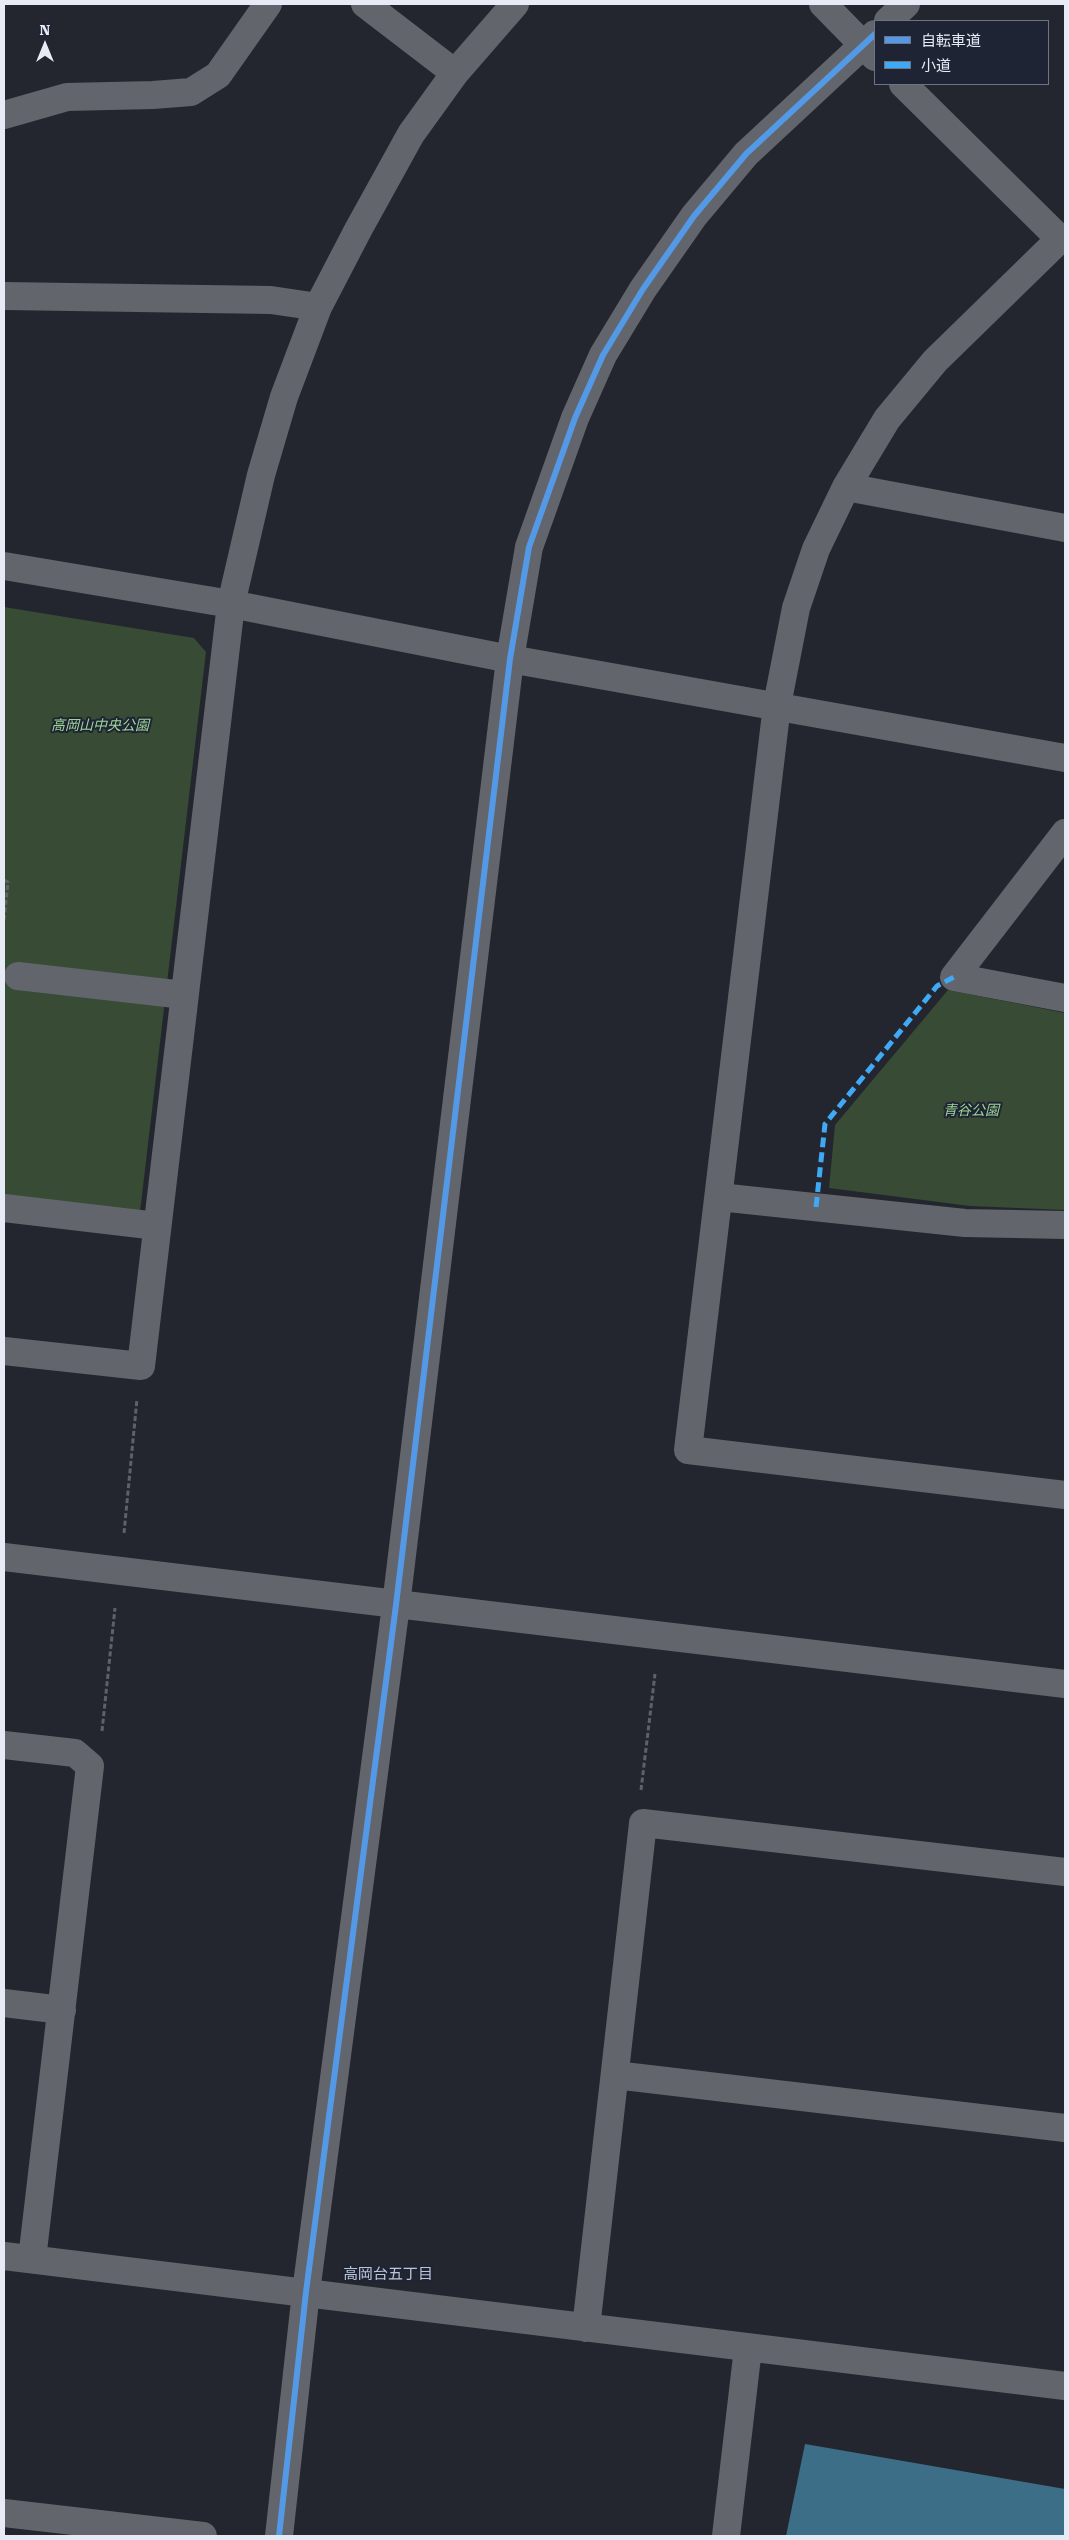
<!DOCTYPE html>
<html>
<head>
<meta charset="utf-8">
<style>
	body { margin:0 }
	#map { position:relative; width:1069px; height:2540px; overflow:hidden; background:#23262e; font-family:"Roboto Serif","Noto Sans JP",serif }
	canvas { display:block }
	.frame { position:absolute; inset:0; border:5px solid #e7ebf5; pointer-events:none }
	.legend { position:absolute; left:874px; top:20px; width:175px; height:65px; box-sizing:border-box; background:#1e2433; border:1px solid #6e7481; margin:0; padding:6px 9px; list-style:none; font-size:15px; color:#e7ebf5 }
	.legend li { display:flex; align-items:center; gap:10px; height:25px }
	.legend b { width:25px; border:1px solid #6e7481 }
	.north { position:absolute; left:20px; top:20px; width:50px; height:50px; -webkit-text-stroke:4px #1e2433; paint-order:stroke; rotate:0deg; font-size:14px; font-weight:700; line-height:20px; text-align:center; color:#e7ebf5 }
	.north::after { content:''; display:block; margin:auto; width:18px; height:22px; background:#e7ebf5; clip-path:polygon(50% 0,100% 100%,50% 72%,0 100%) }
</style>
</head>
<body>
<div id="map">
<canvas width="1069" height="2540"></canvas>
<div class="frame"></div>
<ul class="legend">
<li><b style="height:6px;background:#5399e6"></b>自転車道</li>
<li><b style="height:6px;background:#3fa9f5"></b>小道</li>
</ul>
<div class="north">N</div>
</div>
<script>
const context = document.querySelector('canvas').getContext('2d');
context.lineJoin = 'round';
function fill(path, color) { context.fillStyle = color; context.fill(path, 'evenodd'); }
const shape = rows => new Path2D(rows.map(r => 'M' + r).join(''));
function stroke(path, color, width, dash) { context.strokeStyle = color; context.lineWidth = width; context.lineCap = dash ? 'butt' : 'round'; context.setLineDash(dash || []); context.stroke(path); }
function label(font, color, halo, rows, align = 'center') {
  context.font = font + ' "Roboto Serif","Noto Sans JP",serif'; context.lineWidth = 4; context.setLineDash([]); context.textBaseline = 'middle'; context.strokeStyle = halo; context.fillStyle = color; for (const [text, x, y, turn = 0] of rows) {
    context.save(); context.translate(x, y); context.rotate((+turn || 0) * Math.PI / 180); context.textAlign = isNaN(turn) ? turn : align; if (halo) context.strokeText(text, 0, 0); context.fillText(text, 0, 0); context.restore();
  }
}
fill(shape([
	[4,607,194,638,206,652,140,1212,4,1196],
	[948,990,1065,1013,1065,1210,970,1206,829,1188,835,1125]
]), '#374b35');
fill(shape([
	[805,2444,1065,2489,1065,2536,786,2536]
]), '#3c6e88');
stroke(shape([
	[4,880,8,882,4,921],
	[124,1533,137,1399],
	[102,1731,115,1608],
	[641,1790,655,1674]
]), '#5e6167', 3, [5, 2.5]);
stroke(shape([
	[365,4,455,73],
	[823,4,875,57],
	[888,21,906,4],
	[903,84,1060,239,935,361,887,419,846,487,816,549,796,608,777,705,688,1450,1065,1495],
	[4,115,67,97,153,95,191,92,218,75,268,4],
	[4,296,271,300,318,307],
	[846,487,1065,528],
	[4,566,231,604,510,659,1065,758],
	[1065,833,954,977,1065,998],
	[18,976,184,995],
	[719,1197,965,1223,1065,1225],
	[4,1208,157,1226],
	[4,1351,141,1366,231,604,261,475,284,397,318,307,358,230,411,134,455,73,515,4],
	[4,1557,1065,1684],
	[4,1745,75,1753,90,1766,32,2259],
	[4,2003,62,2010],
	[615,2075,1065,2128],
	[4,2256,1065,2386],
	[586,2328,643,1823,1065,1872],
	[4,2513,203,2536],
	[279,2536,306,2292,396,1605,510,659,529,547,575,418,603,355,643,289,694,216,746,154,875,34],
	[726,2536,748,2348]
]), '#62656b', 28);
stroke(shape([
	[816,1207,825,1124,937,986,954,977]
]), '#3fa9f5', 5, [10, 5]);
stroke(shape([
	[279,2536,306,2292,396,1605,510,659,529,547,575,418,603,355,643,289,694,216,746,154,875,34]
]), '#5399e6', 6);
label('italic 14px', '#a0d597', '#1e2433', [
	["高岡山中央公園",100,726],
	["青谷公園",971,1111]
]);
label('15px', '#bdc5d9', '#1e2433', [
	["高岡台五丁目",388,2275]
]);
</script>
</body>
</html>
